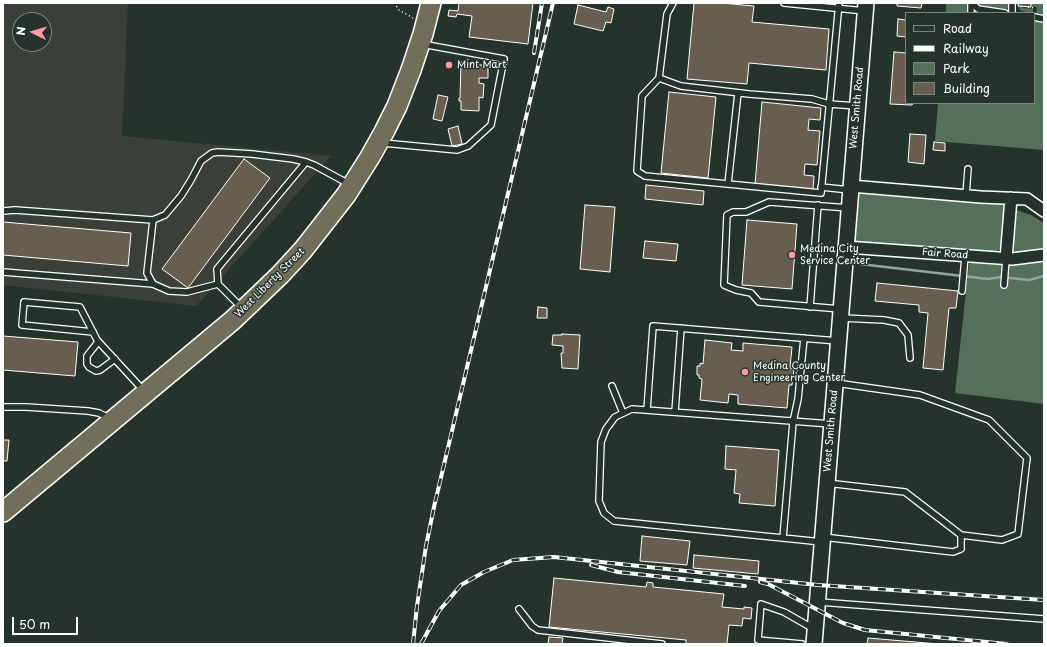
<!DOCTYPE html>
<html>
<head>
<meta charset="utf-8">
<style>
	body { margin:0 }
	#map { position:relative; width:1047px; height:647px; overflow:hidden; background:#26332d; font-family:"Playpen Sans",sans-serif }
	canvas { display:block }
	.frame { position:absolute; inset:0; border:4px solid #fff; pointer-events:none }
	.legend { position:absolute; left:905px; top:12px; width:130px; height:92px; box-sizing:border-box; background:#26332d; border:1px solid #7d8581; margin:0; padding:5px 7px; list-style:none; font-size:12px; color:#fff }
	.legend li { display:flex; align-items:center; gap:8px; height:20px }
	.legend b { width:20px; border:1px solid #7d8581 }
	.north { position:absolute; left:12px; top:12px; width:40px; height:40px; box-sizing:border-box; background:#26332d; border:1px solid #7d8581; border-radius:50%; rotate:275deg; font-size:11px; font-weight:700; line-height:16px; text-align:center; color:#fff }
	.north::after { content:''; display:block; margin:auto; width:14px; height:18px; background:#ff9aa2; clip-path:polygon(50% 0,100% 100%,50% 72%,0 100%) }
	.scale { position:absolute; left:12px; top:617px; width:66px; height:18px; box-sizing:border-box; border:2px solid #fff; border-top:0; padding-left:5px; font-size:12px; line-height:14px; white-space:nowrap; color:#fff; -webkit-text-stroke:3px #26332d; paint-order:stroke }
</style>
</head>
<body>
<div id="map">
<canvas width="1047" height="647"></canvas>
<div class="frame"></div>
<ul class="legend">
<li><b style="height:5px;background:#26332d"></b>Road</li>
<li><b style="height:5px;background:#fff"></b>Railway</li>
<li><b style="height:11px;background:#53715a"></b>Park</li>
<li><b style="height:11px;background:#675e50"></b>Building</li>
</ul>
<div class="north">N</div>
<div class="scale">50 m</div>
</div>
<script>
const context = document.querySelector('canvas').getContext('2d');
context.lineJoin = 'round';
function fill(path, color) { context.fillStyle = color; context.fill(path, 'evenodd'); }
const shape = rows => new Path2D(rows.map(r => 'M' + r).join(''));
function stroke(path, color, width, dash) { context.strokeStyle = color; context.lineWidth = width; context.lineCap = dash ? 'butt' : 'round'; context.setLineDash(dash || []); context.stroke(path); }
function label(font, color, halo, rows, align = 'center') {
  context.font = font + ' "Playpen Sans",sans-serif'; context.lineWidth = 3; context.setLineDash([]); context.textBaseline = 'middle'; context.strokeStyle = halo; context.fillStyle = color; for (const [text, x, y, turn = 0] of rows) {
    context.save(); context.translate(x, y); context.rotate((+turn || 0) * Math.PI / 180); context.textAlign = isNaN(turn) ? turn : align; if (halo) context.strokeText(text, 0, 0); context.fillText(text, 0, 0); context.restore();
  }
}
fill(shape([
	[3,3,128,3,122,136,331,156,196,306,3,285],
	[20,20,44,20,44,44,20,44]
]), '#3a4038');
fill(shape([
	[946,3,967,3,967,13,946,13],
	[976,3,1009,3,1008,8,1007,9,981,6,978,6],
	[1016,3,1019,3,1018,6,1023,6,1023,8,1033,9,1033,13,1021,11],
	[1031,3,1043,3,1044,16,1036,15,1037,7,1031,7],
	[1034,20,1044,22,1044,150,935,141,938,103,1034,103],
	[863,192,998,203,1005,206,1007,213,1003,247,997,251,989,253,857,243,852,237,856,203,859,195],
	[1016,210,1031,215,1044,223,1044,251,1015,253,1011,249,1014,212],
	[1044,261,1044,404,955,393,969,264,974,262,997,265]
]), '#53715a');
stroke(shape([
	[860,264,988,279,1001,277,1029,280,1044,276]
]), '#90a4a7', 2.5);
const building = shape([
	[459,3,533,3,528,44,469,37,472,16,457,14,456,17,448,16,449,10,458,11,459,3],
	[694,3,722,3,754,6,752,22,829,29,826,70,749,63,747,84,687,79,694,3],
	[897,3,922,3,921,8,897,6,897,3],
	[1019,3,1031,3,1031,7,1018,6,1019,3],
	[578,5,606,12,608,7,614,9,611,23,606,22,603,31,574,24,578,5],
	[898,19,906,20,906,37,897,36,898,19],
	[894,52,906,53,906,103,913,103,912,105,890,104,894,52],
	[461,62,467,63,467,65,488,65,488,78,479,78,479,83,484,84,483,98,479,97,479,111,461,110,461,101,459,101,459,98,460,98,461,62],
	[669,92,716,97,708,178,661,173,669,92],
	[438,95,448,97,442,121,433,119,438,95],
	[762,102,821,108,820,120,809,119,808,130,820,131,817,165,805,164,804,175,814,176,813,189,755,184,762,102],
	[458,126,462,144,452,146,448,129,458,126],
	[910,134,926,135,924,164,908,162,910,134],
	[934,142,945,143,945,151,933,150,934,142],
	[244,159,270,178,188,288,162,269,244,159],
	[646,185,704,191,703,205,645,199,646,185],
	[585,205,615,207,610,272,580,269,585,205],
	[747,220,797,224,792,289,742,285,747,220],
	[3,222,131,233,128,266,3,255,3,222],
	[645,241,678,244,676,261,643,258,645,241],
	[877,283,958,291,956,308,949,308,943,370,923,368,928,313,919,312,919,305,875,301,877,283],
	[538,307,547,308,547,318,537,318,538,307],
	[562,334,580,335,578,369,562,368,561,353,563,353,563,346,552,345,553,335,562,335,562,334],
	[3,336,78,342,75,376,3,370,3,336],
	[705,340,732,343,731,350,743,351,743,343,792,347,790,368,794,369,792,385,789,385,787,408,738,404,738,395,729,394,728,403,700,400,702,379,699,378,699,375,697,375,697,366,700,366,700,363,703,364,705,340],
	[3,440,9,440,7,461,3,461,3,440],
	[726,446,779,450,775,506,739,503,740,494,734,493,736,470,725,469,726,446],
	[642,536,690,541,687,565,640,561,642,536],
	[694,555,759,561,758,574,693,568,694,555],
	[554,578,646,587,647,582,653,583,653,587,724,594,722,607,744,609,744,607,752,608,751,619,743,618,742,626,729,625,727,644,686,644,686,640,549,627,554,578],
	[549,637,563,638,562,644,548,644,549,637],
	[868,638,939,644,867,644,868,638]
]);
fill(building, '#675e50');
stroke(building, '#fff', 1);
const lane = shape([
	[673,3,667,14,659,78,642,96,637,171,645,176,821,193,839,3],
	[784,3,865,11],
	[972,3,978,9,1005,13],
	[971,13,971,3],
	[1012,13,1012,3],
	[1034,17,1044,19],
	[659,78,681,86,749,94,812,99,829,104,857,106],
	[383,143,457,150,468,146,491,125,504,59,422,44],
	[728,184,738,93],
	[821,187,850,190],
	[966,195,968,169],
	[3,211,15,210,153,220,147,273,153,284],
	[153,220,165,215,181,196,191,180,201,161,212,153,218,152,252,154,293,159,306,162],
	[3,272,153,284,169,291,187,292,218,284],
	[1004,285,1006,259],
	[962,291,965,256],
	[241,307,218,284,217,269,306,162,314,165,349,184],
	[810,307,818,205],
	[840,309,759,302,751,293,736,290,724,285,727,215,733,212,746,212,769,202,849,208],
	[842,318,884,320,899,323,908,335,910,358],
	[93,332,22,325,24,302,80,307,93,332,97,340,144,391],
	[804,338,798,399,793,422,783,538,822,542],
	[98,342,87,356,87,364,89,367,96,371,100,370,115,359],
	[836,383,920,395,989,420,1027,458,1018,534,1002,540,961,535],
	[612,386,623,413],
	[3,407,26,407,88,411,99,413,111,419],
	[647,410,653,326,838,341],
	[675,412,681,328],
	[823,537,953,552,961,549,961,535,905,492,827,483],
	[783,538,614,521,604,513,599,501,601,442,606,429,615,417,632,409,831,424],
	[819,602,1044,619],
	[519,609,532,626,538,630,662,644],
	[802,644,758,640,761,604,784,612,814,629]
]);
const street = shape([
	[851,186,981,197,1027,199,1044,211],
	[846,247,1012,259,1044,255],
	[1006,259,1011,198]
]);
const secondary = shape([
	[814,644,866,3]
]);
const highway = shape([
	[3,512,233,320,280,275,303,250,346,195,370,157,384,132,397,106,411,70,423,34,431,3]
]);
stroke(lane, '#fff', 8);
stroke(street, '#fff', 14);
stroke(secondary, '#fff', 18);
stroke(highway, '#fff', 22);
stroke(shape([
	[394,3,399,10,413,18],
	[1025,6,1025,7,1035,8,1035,9]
]), '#fff', 1.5, [1, 3]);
stroke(lane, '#26332d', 5.5);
stroke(street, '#26332d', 11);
stroke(secondary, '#26332d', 15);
stroke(highway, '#716e59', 19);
const rail = shape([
	[534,53,542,3],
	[591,565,618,572,745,586],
	[760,582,768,584,843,623,865,630,1007,644],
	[413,644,417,606,426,546,434,507,553,3],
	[421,644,439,611,461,585,484,572,513,560,554,557,818,585,1044,600]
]);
stroke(rail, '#fff', 4);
stroke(rail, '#26332d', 2.5, [8]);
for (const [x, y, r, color] of [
	[449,65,4,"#ff9aa2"],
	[792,255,4,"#ff9aa2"],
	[745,372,4,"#ff9aa2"]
]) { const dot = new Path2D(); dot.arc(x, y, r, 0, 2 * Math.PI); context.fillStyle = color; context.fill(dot); stroke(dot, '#26332d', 1.5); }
label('10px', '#fff', '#26332d', [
	["Mint Mart",457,65],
	["Medina City",800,249],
	["Service Center",800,261],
	["Medina County",753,366],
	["Engineering Center",753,378]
], 'left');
label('10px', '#fff', '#26332d', [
	["West Smith Road",857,108,-85],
	["Fair Road",945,254,4],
	["West Liberty Street",270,283,-45],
	["West Smith Road",831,431,-85]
]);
</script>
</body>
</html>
